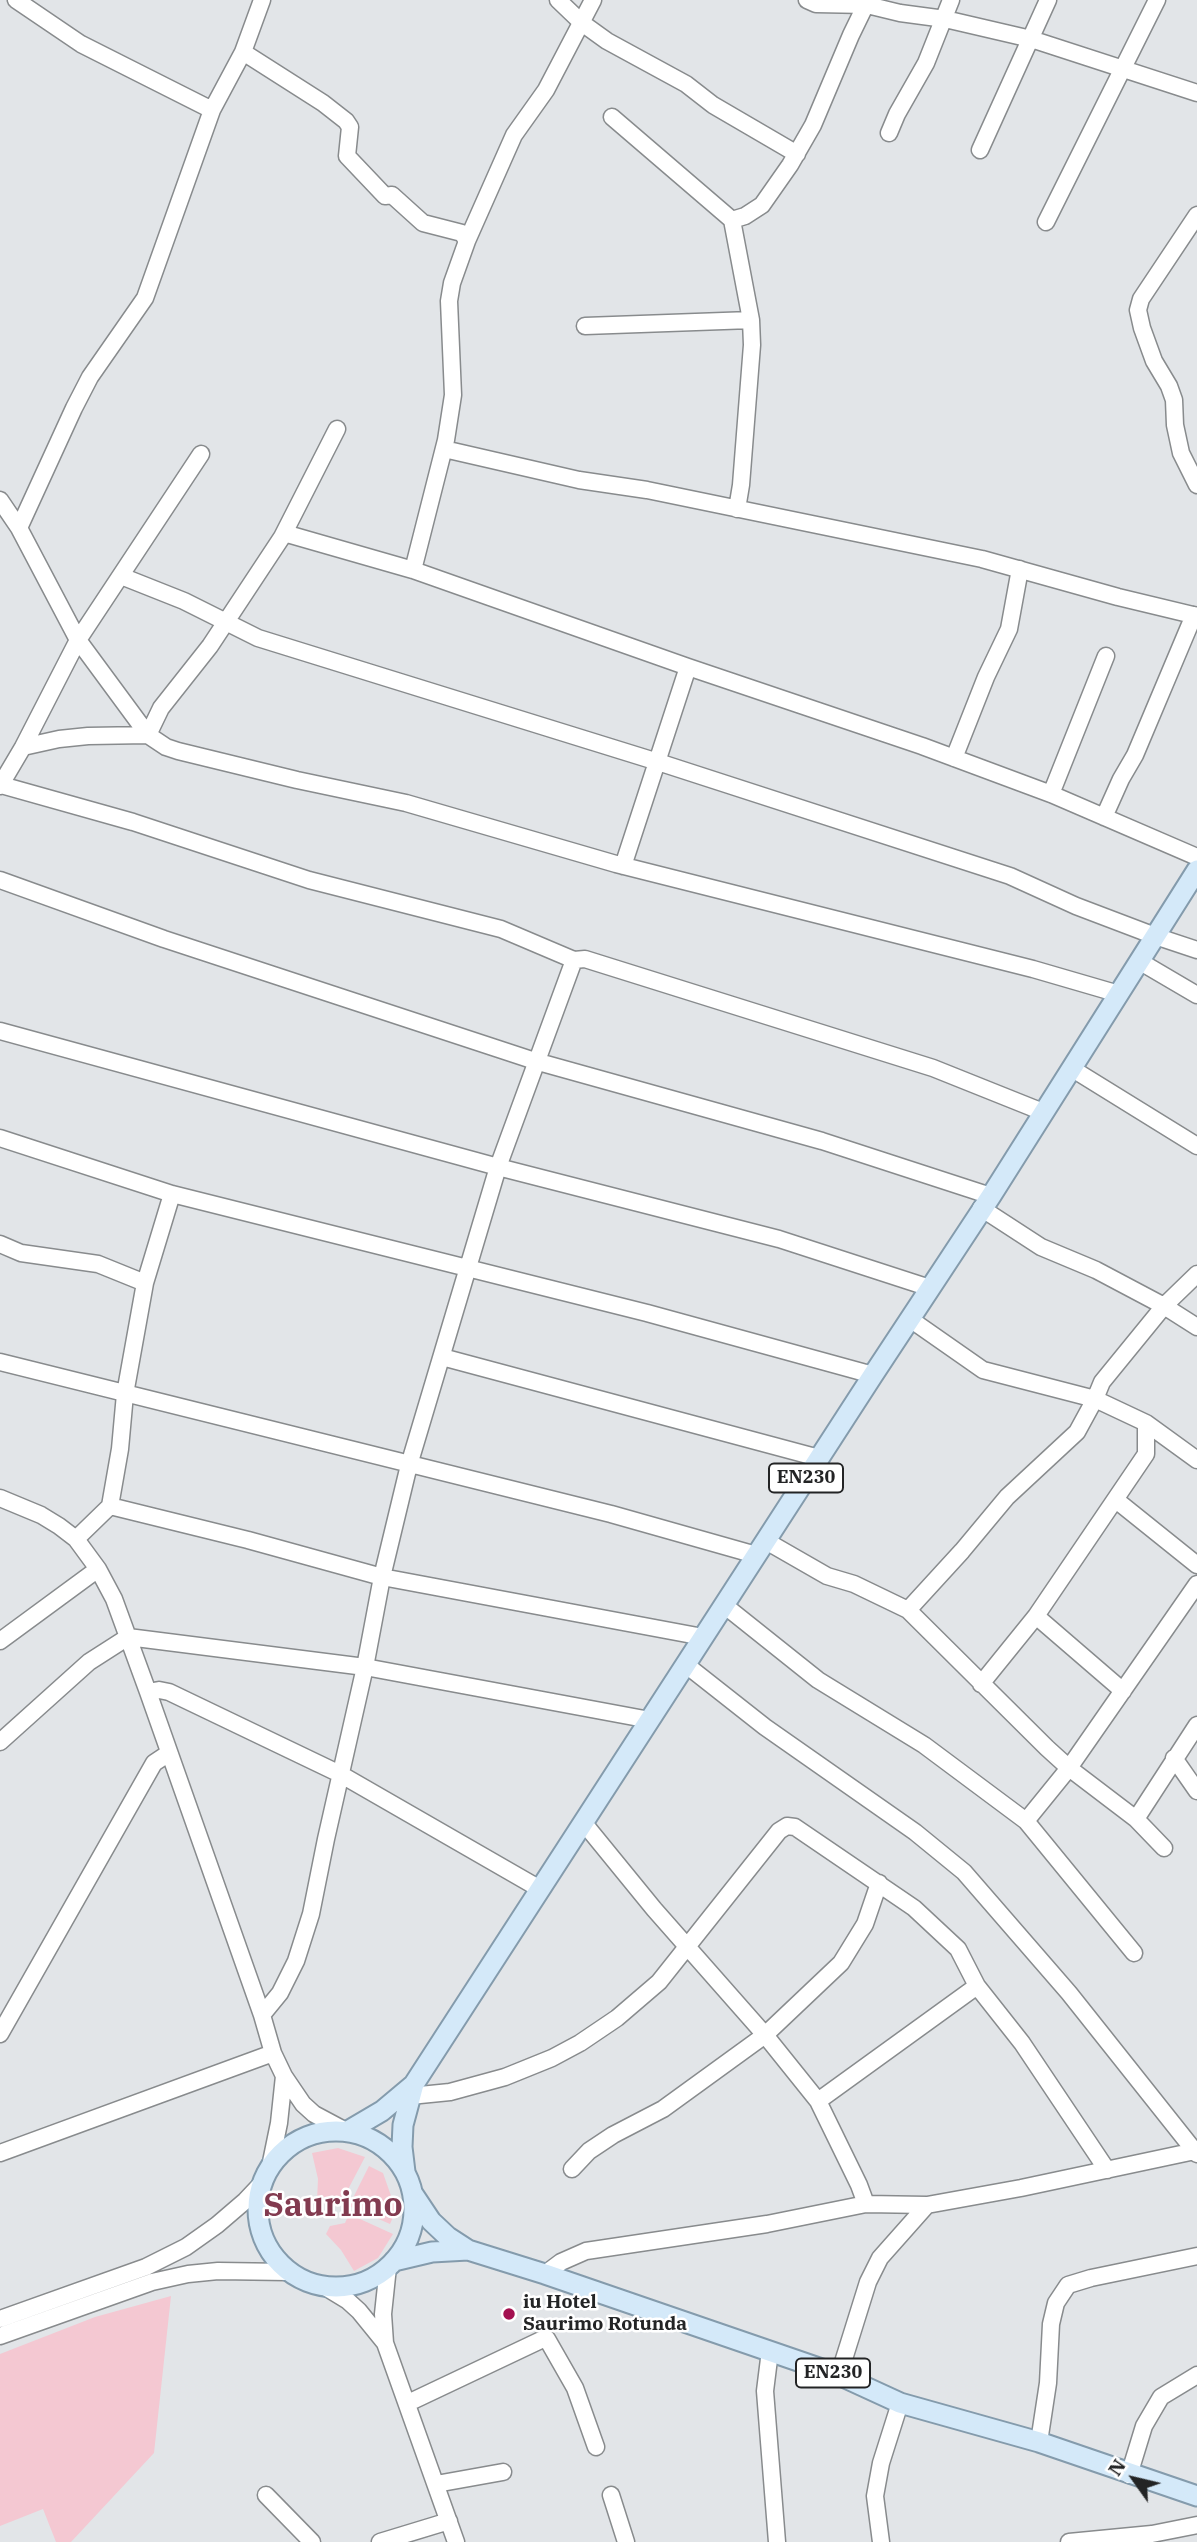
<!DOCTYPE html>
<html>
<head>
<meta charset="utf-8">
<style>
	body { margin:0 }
	#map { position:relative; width:1197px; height:2542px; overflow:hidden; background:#e2e5e8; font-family:"IBM Plex Serif",serif }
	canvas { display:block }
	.north { position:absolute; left:1099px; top:2444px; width:70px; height:70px; -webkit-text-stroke:5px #fff; paint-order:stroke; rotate:304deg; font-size:19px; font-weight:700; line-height:28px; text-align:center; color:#232425 }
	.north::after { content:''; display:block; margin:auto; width:24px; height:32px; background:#232425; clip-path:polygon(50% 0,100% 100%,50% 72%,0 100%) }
</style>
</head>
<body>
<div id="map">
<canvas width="1197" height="2542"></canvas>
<div class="north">N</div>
</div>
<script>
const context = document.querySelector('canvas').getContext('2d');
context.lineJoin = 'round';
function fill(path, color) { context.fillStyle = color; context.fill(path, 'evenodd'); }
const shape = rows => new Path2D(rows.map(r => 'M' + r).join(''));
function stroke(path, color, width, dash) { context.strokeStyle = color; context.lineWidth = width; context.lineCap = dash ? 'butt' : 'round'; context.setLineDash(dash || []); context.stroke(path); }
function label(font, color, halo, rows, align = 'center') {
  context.font = font + ' "IBM Plex Serif",serif'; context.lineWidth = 5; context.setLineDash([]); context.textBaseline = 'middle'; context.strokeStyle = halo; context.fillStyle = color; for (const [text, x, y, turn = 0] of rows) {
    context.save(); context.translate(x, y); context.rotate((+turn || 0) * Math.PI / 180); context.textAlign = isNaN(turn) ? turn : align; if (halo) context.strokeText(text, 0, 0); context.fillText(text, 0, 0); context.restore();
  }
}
fill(shape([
	[338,2148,365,2157,343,2199,331,2197,320,2202,317,2201,318,2179,312,2153],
	[369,2166,383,2173,396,2210,390,2224,349,2206],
	[349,2214,393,2234,378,2258,354,2271,341,2250,326,2234,330,2226,345,2223],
	[171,2296,154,2453,71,2542,56,2542,43,2509,0,2526,0,2354,95,2317]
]), '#f4c8d2');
const minor = shape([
	[16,0,81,44,212,110],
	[558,0,582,23,607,41,686,84,713,105,797,154],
	[807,0,816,4,867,5,900,13,945,19,1031,39,1197,93],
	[243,52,323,103,346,121,350,127,347,156,385,196,392,195,423,223,462,233,467,241,452,283,449,301,453,395,446,440,413,570],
	[612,117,732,220,751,320,752,345,741,485,737,509],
	[889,133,897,114,926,63,951,0],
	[980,150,1048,0],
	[1197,215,1141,299,1138,310,1142,328,1154,361,1169,386,1174,400,1175,425,1181,453,1197,485],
	[732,220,745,216,762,205,790,165,813,125,851,35,868,0],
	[1046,222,1157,0],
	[467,241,514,135,546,90,593,0],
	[585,326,751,320],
	[444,449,579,480,647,490,982,559,1118,597,1197,616],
	[0,500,19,528,78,640,148,735,166,747,178,751,297,780,406,803,616,864,1033,969,1119,994],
	[19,528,74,408,90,377,145,298,212,110,243,52,262,0],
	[284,533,413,570,688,667,922,746,1051,794,1197,857],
	[121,576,184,601,258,638,658,762,1010,876,1076,906,1155,936,1197,950],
	[23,747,59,739,88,736,148,735,161,708,210,646,282,537,337,429],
	[954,758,986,677,1009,629,1020,569],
	[1,785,133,822,309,880,501,929,574,960,585,959,933,1068,1043,1112],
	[0,786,23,747,78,640,201,454],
	[1051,794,1106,656],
	[1104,817,1121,779,1135,755,1194,615],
	[623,866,688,667],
	[0,880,164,939,535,1061,822,1141,991,1196],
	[1139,961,1197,995],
	[0,1031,498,1167,779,1239,930,1288],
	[1071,1068,1197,1146],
	[0,1138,172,1194,647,1313,873,1375],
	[981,1208,1041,1247,1096,1270,1164,1306,1197,1327],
	[0,1244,21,1253,98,1264,145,1283],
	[910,1319,983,1370,1095,1399,1102,1382,1164,1306,1197,1274],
	[442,1357,819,1458],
	[0,1362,611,1514,756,1555],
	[0,1498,41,1515,59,1526,76,1539,98,1569,114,1599,148,1692,262,2015,273,2053,284,2076,303,2104,314,2114,344,2130],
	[1116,1500,1197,1565],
	[110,1506,248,1540,382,1577,703,1637],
	[76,1539,110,1506,120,1449,125,1394,145,1283,172,1194],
	[766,1541,827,1576,854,1584,908,1610,1047,1748,1069,1768,1136,1819,1197,1725],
	[724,1605,818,1680,924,1745,1026,1821,1069,1768,1197,1584],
	[908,1610,962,1551,1007,1497,1077,1432,1095,1399,1146,1423,1197,1460],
	[1036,1616,1123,1691],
	[0,1641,98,1569],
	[685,1664,765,1727,915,1832,964,1872,1069,1993,1197,2154],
	[981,1684,1036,1616,1146,1454,1146,1423],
	[148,1692,159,1690,169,1692,340,1774,540,1889],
	[0,1742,89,1662,128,1637,365,1667,650,1720],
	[1174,1758,1197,1791],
	[1136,1819,1164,1848],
	[1026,1821,1134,1953],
	[583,1822,654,1909,765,2035,818,2101,859,2185,866,2204],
	[262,2015,280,1993,296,1961,311,1914,326,1839,365,1667,382,1577,409,1465,498,1167,574,960],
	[0,2034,154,1763,169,1753],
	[410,2096,450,2092,505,2077,552,2058,580,2043,617,2018,659,1982,779,1831,787,1826,795,1827,914,1908,958,1949,977,1986,1022,2043,1107,2170],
	[818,2101,977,1986],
	[0,2153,273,2053],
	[271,2162,279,2123,284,2076],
	[572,2169,589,2151,613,2135,663,2109,765,2035,841,1963,865,1924,879,1883],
	[388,2267,383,2314,385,2343,456,2542],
	[545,2274,561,2262,586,2251,767,2224,866,2204,927,2205,1021,2188,1195,2151],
	[325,2287,348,2301,359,2311,385,2343],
	[0,2319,146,2267,186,2247,217,2225,245,2201,262,2183],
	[0,2336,152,2282,188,2274,218,2271,288,2272],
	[770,2351,765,2391,777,2542],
	[839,2375,868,2282,880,2258,927,2205],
	[408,2403,541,2340,547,2339,575,2388,596,2447],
	[1039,2442,1048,2383,1051,2324,1056,2303,1068,2285,1091,2278,1197,2256],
	[1129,2475,1144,2426,1161,2397,1197,2375],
	[436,2484,503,2472],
	[266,2495,312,2542],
	[611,2495,626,2542],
	[380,2542,449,2521],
	[881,2542,875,2496,881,2463,900,2403],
	[1069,2542,1152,2534,1197,2525]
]);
const major = shape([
	'258 2209a78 78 0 1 1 156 0a78 78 0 1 1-156 0Z',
	[348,2131,382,2111,413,2085],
	[405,2172,402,2147,403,2125,414,2084,873,1375,991,1196,1197,870],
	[413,2194,431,2221,448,2237,468,2250,545,2274,839,2375,900,2403,1039,2442,1197,2496],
	[394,2261,432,2252,468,2250]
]);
stroke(minor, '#888b8d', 19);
stroke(major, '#849bac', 23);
stroke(minor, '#fff', 16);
stroke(major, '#d4e9f9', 19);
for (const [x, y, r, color] of [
	[509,2314,7,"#a31050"]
]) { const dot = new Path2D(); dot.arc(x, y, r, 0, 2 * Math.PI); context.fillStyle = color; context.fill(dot); stroke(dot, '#fff', 2.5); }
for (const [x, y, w] of [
	[806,1478,74],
	[833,2373,74]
]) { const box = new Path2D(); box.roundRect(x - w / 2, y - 14.5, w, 29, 5); context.fillStyle = '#fff'; context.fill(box); stroke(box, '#232425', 2); }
label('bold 18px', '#232425', null, [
	["EN230",806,1478],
	["EN230",833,2373]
]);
label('bold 19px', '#232425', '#fff', [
	["iu Hotel",523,2303],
	["Saurimo Rotunda",523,2325]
], 'left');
label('bold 33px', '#823b50', '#fff', [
	["Saurimo",333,2206]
]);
</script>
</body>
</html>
